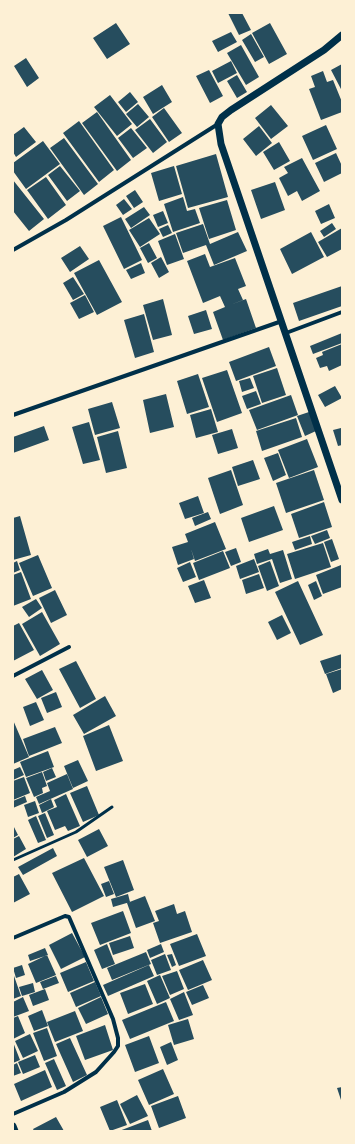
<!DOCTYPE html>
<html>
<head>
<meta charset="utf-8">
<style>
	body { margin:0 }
	#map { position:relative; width:355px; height:1144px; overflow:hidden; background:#fdf0d5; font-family:"Archivo Narrow",sans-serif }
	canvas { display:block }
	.frame { position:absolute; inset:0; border:14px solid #fdf0d5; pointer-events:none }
</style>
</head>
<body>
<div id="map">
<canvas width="355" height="1144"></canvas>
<div class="frame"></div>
</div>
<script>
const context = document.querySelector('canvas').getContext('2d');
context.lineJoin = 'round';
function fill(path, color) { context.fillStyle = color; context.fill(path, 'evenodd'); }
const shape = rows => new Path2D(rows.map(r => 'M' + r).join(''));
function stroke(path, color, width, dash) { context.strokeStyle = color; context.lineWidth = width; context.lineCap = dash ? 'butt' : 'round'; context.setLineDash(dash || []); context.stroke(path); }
fill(shape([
	[228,13,242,13,251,30,239,35],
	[116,23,130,44,107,59,93,38],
	[270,23,287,54,269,64,252,33],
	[231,32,237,42,218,52,212,41],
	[251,34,264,57,255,62,242,40],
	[241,45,259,77,246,85,227,53],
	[26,58,39,78,27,87,14,66],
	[231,61,237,73,218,83,212,71],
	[342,64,342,91,331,70],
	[209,70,223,96,210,103,196,76],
	[323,71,327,82,333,80,342,102,342,112,321,120,309,89,315,87,311,76],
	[237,75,247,92,237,98,227,81],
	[162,85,172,102,153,114,143,97],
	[130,92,138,102,126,112,118,102],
	[110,95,132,124,117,136,94,107],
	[138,104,149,117,137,127,126,114],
	[271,105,288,126,271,139,255,118],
	[164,108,182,133,169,142,152,117],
	[97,112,131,160,117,171,82,123],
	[150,119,167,142,153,153,135,130],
	[79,121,114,170,99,182,63,133],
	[326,125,337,149,313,160,302,136],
	[259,126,272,143,256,156,243,139],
	[24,127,36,142,16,157,13,152,13,135],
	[131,128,147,148,133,158,118,138],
	[64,138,98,184,84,195,50,148],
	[43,141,60,164,26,189,13,171,13,163],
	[279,142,290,161,274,170,263,152],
	[336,153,342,166,342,173,324,182,315,163],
	[216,154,228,197,188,208,176,166],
	[302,158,320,191,302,201,297,191,288,196,279,178,288,173,284,167],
	[60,166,80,191,67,201,48,175],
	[174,166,182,194,159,201,151,173],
	[46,177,66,205,48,219,27,190],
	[13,180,44,219,29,231,13,211],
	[275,182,285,210,261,219,251,190],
	[135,190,143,202,134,208,126,196],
	[183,197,187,211,195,209,200,223,173,232,164,204],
	[124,199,132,209,123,215,116,205],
	[227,200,236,230,209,239,199,208],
	[329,204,335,218,321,224,315,211],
	[144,207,150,215,131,228,125,219],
	[163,211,168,223,158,227,153,215],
	[121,217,142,260,124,269,103,226],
	[149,218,160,234,140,247,129,230],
	[332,223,336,229,324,237,320,231],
	[203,224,210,244,238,232,247,251,214,265,206,245,183,253,176,233],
	[168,225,172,233,163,237,159,229],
	[342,228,342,249,327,257,318,242],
	[311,232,324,257,292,274,280,249],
	[175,234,184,259,167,265,158,241],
	[149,243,157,258,148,263,140,248],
	[80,246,89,259,70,272,61,258],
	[205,254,210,267,235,258,246,286,238,289,243,300,230,305,246,299,256,328,223,340,213,312,225,307,220,296,203,303,187,261],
	[161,257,169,272,159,278,151,263],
	[99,260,122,302,97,315,74,273],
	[141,263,145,273,131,279,126,270],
	[73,277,84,294,73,300,63,283],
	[342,286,342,306,299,321,293,303],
	[85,295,94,312,79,319,70,303],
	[163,299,172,335,153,340,143,305],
	[206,310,212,329,194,334,188,316],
	[144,314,154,352,135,358,124,320],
	[342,333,342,343,313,354,310,346],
	[342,344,342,365,329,371,327,366,320,368,316,358,323,355,322,352],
	[269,347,276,366,236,381,229,362],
	[277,368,286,395,262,403,253,376],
	[227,370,242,413,217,422,202,378],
	[198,374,209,407,187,414,177,381],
	[250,378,254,388,242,392,239,381],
	[335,386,342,398,325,407,318,395],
	[256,391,261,404,247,409,242,396],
	[166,394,174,427,150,433,143,400],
	[291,395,298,415,257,430,249,410],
	[112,402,120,428,95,435,88,409],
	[211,409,218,432,196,438,190,415],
	[309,412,316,431,305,436,297,416],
	[296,418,302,437,262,451,256,431],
	[89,422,100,460,83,464,72,427],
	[44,426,49,440,13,453,13,437],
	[341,428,342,445,338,446,333,430],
	[232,429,238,448,218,454,212,435],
	[118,431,127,468,106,473,97,437],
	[307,439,318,467,289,478,278,450],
	[278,453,286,475,273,481,264,458],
	[253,460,260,479,238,486,232,467],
	[231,470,243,505,220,514,208,478],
	[314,470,324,500,286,513,276,483],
	[198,496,204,513,185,519,179,503],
	[324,502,332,527,299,538,291,514],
	[274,506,283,530,249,542,241,518],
	[208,512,211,519,195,526,192,518],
	[20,516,31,555,13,560,13,518],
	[215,522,226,549,195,561,191,549,194,559,178,565,172,547,188,542,185,534],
	[327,530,330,538,315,544,311,536],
	[310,536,312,544,295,550,292,542],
	[332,539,339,559,331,562,324,542],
	[323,543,331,567,295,579,287,554],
	[236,548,241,562,231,566,225,552],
	[268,549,270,554,283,550,292,579,280,583,272,559,257,564,254,554],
	[223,551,230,568,199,580,193,563],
	[38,555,52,588,33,596,19,563],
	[254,559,259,572,240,579,236,566],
	[17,561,20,570,13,573,13,563],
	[270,561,279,586,267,591,258,566],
	[190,562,196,577,183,582,177,568],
	[341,565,342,587,323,594,316,575],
	[21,572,31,599,13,606,13,575],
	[259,574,264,588,246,594,242,580],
	[204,580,211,598,195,603,188,586],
	[298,581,323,635,300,645,275,592],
	[316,581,322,596,314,600,308,585],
	[55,590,67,615,51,623,39,598],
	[36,599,42,608,29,617,22,607],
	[42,612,60,644,40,656,22,624],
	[282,615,291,633,277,640,268,622],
	[19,623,34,650,13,661,13,626],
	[342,654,342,668,325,674,320,661],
	[76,661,96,699,80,708,59,669],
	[342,669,342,689,333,693,326,674],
	[42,670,53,690,37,699,25,679],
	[56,692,62,707,47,713,41,698],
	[105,696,116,716,84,734,73,715],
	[36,702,44,720,30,726,23,707],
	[13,720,29,757,13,764],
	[109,725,123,761,96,771,83,736],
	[55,727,62,743,29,756,23,739],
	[48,751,54,767,26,777,20,762],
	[78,760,88,781,73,788,64,766],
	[20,767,24,775,13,780,13,770],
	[52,768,56,777,46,781,43,772],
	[42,772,47,786,42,788,43,793,34,797,26,778],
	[67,774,73,789,39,804,36,797,50,791,47,783],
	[24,777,30,793,13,800,13,781],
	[87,786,99,815,83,822,70,793],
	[66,794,80,826,68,831,65,826,55,830,47,811,57,807,54,800],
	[25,796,27,802,13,808,13,801],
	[51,799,54,807,42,813,39,805],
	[35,801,39,813,28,817,24,805],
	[45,813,54,835,47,838,38,816],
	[36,816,46,840,38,843,28,820],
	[13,825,18,835,13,838],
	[99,829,108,846,87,857,78,840],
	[19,836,26,849,13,857,13,839],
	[53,848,57,856,23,875,18,867],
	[84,858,104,896,72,912,52,873],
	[123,860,134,890,116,897,104,867],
	[19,874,30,894,13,903,13,877],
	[109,881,114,894,106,897,101,884],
	[128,894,130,902,113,907,111,899],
	[145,896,155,921,136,928,127,903],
	[174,904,177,914,185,911,192,932,160,943,153,923,159,921,155,911],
	[123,911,131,933,100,945,91,923],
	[72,933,85,957,61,969,49,945],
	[197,934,206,956,179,966,170,944],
	[130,936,134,948,113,955,109,943],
	[107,944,115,964,102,969,94,950],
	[161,944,164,952,150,958,147,950],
	[45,948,48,955,30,961,28,955],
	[146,952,151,964,112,980,107,968],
	[165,954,171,970,157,975,151,960],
	[172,954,176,965,172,967,167,955],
	[47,955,56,975,36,983,28,964],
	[203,960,212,980,188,990,179,970],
	[86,962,94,981,68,992,60,973],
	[22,965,25,975,16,978,13,968],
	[149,965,154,976,108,996,103,985],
	[177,971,184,989,170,995,162,976],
	[13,973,21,996,13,999],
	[160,975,170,998,157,1004,147,981],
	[56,976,59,983,43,989,40,982],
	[95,982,101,996,76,1007,70,993],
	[33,983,35,992,22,996,19,987],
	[145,984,153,1004,128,1014,120,993],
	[203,985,209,998,192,1005,186,992],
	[45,989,49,1000,33,1006,29,995],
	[184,992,193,1015,179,1020,170,999],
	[23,997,29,1011,13,1017,13,1002],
	[101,997,108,1014,86,1024,78,1008],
	[166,1002,174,1021,130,1039,122,1020],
	[42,1010,48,1026,34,1031,28,1016],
	[75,1011,83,1031,55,1042,47,1022],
	[18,1016,25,1033,13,1039,13,1018],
	[188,1019,194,1039,174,1045,168,1025],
	[105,1025,113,1050,85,1060,76,1036],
	[47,1028,57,1056,44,1061,33,1033],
	[30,1034,38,1051,23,1058,15,1041],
	[149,1036,159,1063,135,1072,125,1045],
	[70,1038,87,1075,73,1082,56,1044],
	[13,1042,20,1060,13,1063],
	[171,1042,178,1060,167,1065,160,1047],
	[35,1055,40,1067,23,1074,18,1062],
	[54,1059,66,1086,57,1090,45,1063],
	[17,1063,21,1073,13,1076,13,1065],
	[163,1069,174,1094,149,1105,138,1080],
	[45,1070,52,1087,21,1101,14,1084],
	[342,1087,342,1103,337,1088],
	[137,1095,148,1116,130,1124,120,1104],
	[178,1096,186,1118,159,1128,151,1106],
	[117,1100,127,1125,110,1131,100,1107],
	[56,1117,64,1131,34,1131,33,1129],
	[148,1120,152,1131,119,1131]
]), '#264d5e');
stroke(shape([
	[13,860,76,832,112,807]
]), '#003049', 3);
stroke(shape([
	[13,250,66,220,218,124],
	[286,333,342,312],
	[13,415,282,321],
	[13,676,69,647],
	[13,938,65,916,69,917,113,1019,118,1038,118,1046,114,1052,96,1072,64,1092,13,1114]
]), '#003049', 4);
stroke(shape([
	[342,35,324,50,231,110,222,117,218,124,221,144,342,500],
	[13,1126,15,1131]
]), '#003049', 7);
</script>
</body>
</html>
